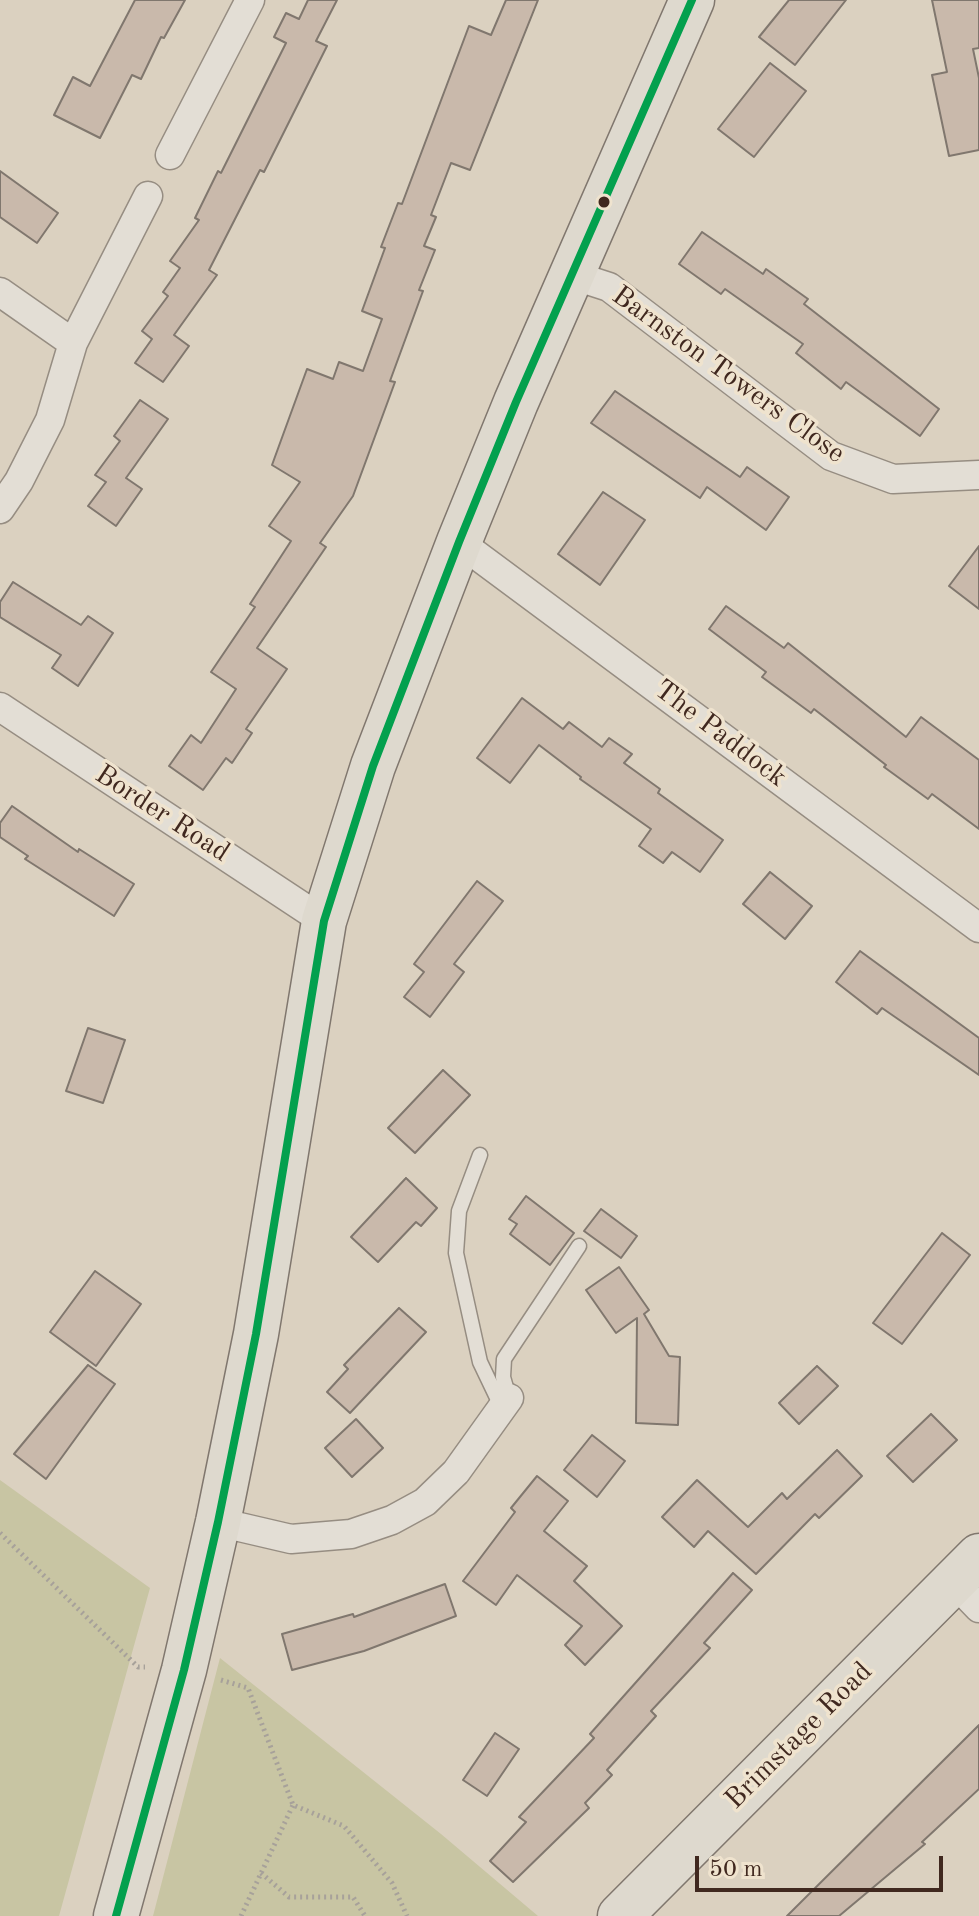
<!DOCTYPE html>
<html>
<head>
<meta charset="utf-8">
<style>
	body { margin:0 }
	#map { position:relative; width:979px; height:1916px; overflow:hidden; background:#dbd1c0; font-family:"Old Standard TT",serif }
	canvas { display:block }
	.scale { position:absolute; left:695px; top:1856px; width:248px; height:36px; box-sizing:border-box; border:4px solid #40281f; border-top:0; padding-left:10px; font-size:24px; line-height:28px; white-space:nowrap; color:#40281f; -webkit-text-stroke:6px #efe3ce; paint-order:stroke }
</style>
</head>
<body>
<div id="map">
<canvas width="979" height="1916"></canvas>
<div class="scale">50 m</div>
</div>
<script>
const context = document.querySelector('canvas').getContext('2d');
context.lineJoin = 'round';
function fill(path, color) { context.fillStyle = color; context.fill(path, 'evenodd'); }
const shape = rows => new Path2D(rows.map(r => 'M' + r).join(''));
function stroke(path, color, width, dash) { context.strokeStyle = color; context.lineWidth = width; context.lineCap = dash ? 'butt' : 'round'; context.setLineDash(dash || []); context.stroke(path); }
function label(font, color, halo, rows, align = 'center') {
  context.font = font + ' "Old Standard TT",serif'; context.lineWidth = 7; context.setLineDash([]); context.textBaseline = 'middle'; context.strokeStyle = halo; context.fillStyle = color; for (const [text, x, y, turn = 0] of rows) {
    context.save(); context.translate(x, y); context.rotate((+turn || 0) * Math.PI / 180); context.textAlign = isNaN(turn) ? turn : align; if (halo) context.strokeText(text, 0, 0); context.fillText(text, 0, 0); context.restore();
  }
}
fill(shape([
	[0,1480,150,1588,59,1916,0,1916],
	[220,1658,441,1834,538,1916,153,1916]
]), '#c8c5a3');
const building = shape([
	[135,0,185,0,164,38,161,37,141,79,132,75,100,138,54,115,73,77,90,86,135,0],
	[308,0,337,0,316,41,327,46,264,172,260,170,209,270,217,275,174,335,189,346,163,382,135,363,152,339,142,331,168,296,163,292,180,268,170,261,199,220,195,218,218,171,221,173,286,43,274,37,286,13,299,19,308,0],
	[506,0,538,0,470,170,451,163,431,215,436,217,424,246,435,250,419,290,423,291,390,381,395,382,353,496,320,543,326,547,257,648,287,669,246,729,252,733,232,763,226,758,203,790,169,766,191,735,201,743,236,689,211,672,255,607,250,604,291,541,269,526,300,482,272,465,307,369,333,379,339,362,363,371,382,319,362,311,385,248,381,247,398,203,402,204,469,26,491,35,506,0],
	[789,0,846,0,795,65,759,37,789,0],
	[932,0,979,0,979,48,973,49,979,78,979,150,949,156,932,75,947,72,932,0],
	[770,63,806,91,754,157,718,129,770,63],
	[0,171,58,213,37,243,0,217,0,171],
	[702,232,763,274,766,269,808,299,804,304,939,409,920,436,846,382,841,389,796,353,803,344,725,289,721,294,679,264,702,232],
	[615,391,740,477,747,467,789,497,766,530,707,487,700,498,591,423,615,391],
	[140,400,168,419,126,478,142,489,116,526,88,506,106,482,95,475,120,441,114,436,140,400],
	[603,492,645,520,600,585,558,554,603,492],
	[979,546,979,609,949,586,979,546],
	[13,582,81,625,88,616,113,633,78,686,52,668,61,655,0,617,0,602,13,582],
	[726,606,784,648,788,643,906,737,921,717,979,760,979,829,932,794,928,799,884,767,886,765,814,709,811,713,762,677,766,672,709,629,726,606],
	[522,698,563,729,569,722,602,747,609,738,632,754,624,763,660,789,658,793,723,840,700,872,672,852,663,863,639,846,651,829,580,779,581,777,539,745,510,783,477,758,522,698],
	[12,806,78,852,79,849,134,884,114,916,25,859,28,856,0,837,0,823,12,806],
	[770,872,812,906,785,939,743,904,770,872],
	[477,881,503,901,454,964,464,972,430,1017,404,997,424,972,414,964,477,881],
	[860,951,979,1038,979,1075,882,1008,877,1014,836,982,860,951],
	[88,1028,125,1040,103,1103,66,1091,88,1028],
	[443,1070,470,1095,415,1153,388,1128,443,1070],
	[406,1178,437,1208,421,1226,416,1222,378,1262,351,1237,406,1178],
	[526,1196,574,1233,550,1265,510,1234,517,1224,509,1219,526,1196],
	[601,1209,637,1236,621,1258,584,1231,601,1209],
	[942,1233,970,1255,902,1344,873,1323,942,1233],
	[619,1267,649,1310,644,1314,669,1356,680,1357,678,1425,636,1423,637,1318,616,1333,586,1290,619,1267],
	[95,1271,141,1304,96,1366,50,1332,95,1271],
	[399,1308,426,1332,350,1413,327,1392,348,1369,344,1365,399,1308],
	[88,1365,115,1384,46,1479,14,1454,88,1365],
	[817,1366,838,1386,799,1424,779,1403,817,1366],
	[931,1414,957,1440,913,1482,887,1456,931,1414],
	[356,1419,383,1448,352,1477,325,1448,356,1419],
	[592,1435,625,1461,597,1497,564,1470,592,1435],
	[837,1450,862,1476,819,1518,815,1514,756,1574,708,1531,694,1547,662,1517,697,1480,748,1527,782,1493,787,1499,837,1450],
	[537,1476,568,1501,544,1531,587,1566,574,1581,622,1626,585,1665,565,1645,582,1626,517,1575,496,1605,463,1581,515,1512,511,1508,537,1476],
	[733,1573,752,1590,704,1643,710,1648,651,1711,656,1716,607,1770,612,1775,585,1803,589,1808,513,1882,490,1861,526,1822,519,1817,594,1738,590,1734,733,1573],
	[445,1584,456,1616,364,1651,292,1670,282,1634,353,1614,354,1617,445,1584],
	[979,1725,979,1789,922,1842,925,1844,839,1916,787,1916,979,1725],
	[495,1733,519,1749,487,1796,463,1780,495,1733]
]);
fill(building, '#c9b9ab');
stroke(building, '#80776e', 2);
const service = shape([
	[480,1155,459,1211,456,1253,480,1362,502,1408],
	[509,1398,503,1377,504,1359,579,1246]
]);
const minor = shape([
	[170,155,250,0],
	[572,275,609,287,831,456,893,479,979,475],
	[0,292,73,343],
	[0,509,19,481,50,420,73,343,148,196],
	[459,542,979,928],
	[0,707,324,921],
	[218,1522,291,1539,351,1534,392,1520,425,1502,456,1472,509,1398],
	[953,1581,979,1608]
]);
const primary = shape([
	[116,1916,184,1670,218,1522,256,1334,324,921,373,766,459,542,516,402,692,0],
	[620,1916,979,1556]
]);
stroke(service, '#968d82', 17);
stroke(minor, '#968d82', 31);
stroke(primary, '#80776e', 47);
stroke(shape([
	[0,1533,138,1667,145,1667],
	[221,1680,248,1688,293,1805,344,1826,392,1883,407,1916],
	[261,1873,289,1897,353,1897,365,1916],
	[241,1916,293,1805]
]), '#a7a19a', 5, [2, 4]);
stroke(service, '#e3ded5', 14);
stroke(minor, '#e3ded5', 28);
stroke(primary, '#ded9ce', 44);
stroke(shape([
	[116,1916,184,1670,218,1522,256,1334,324,921,373,766,459,542,516,402,692,0]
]), '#03a04e', 8);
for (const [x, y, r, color] of [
	[604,202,7,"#40281f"]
]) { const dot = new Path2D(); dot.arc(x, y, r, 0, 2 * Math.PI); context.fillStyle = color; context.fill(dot); stroke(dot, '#efe3ce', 3); }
label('28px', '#40281f', '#efe3ce', [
	["Barnston Towers Close",728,375,36],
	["The Paddock",720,734,37],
	["Border Road",162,814,33],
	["Brimstage Road",799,1736,-45]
]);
</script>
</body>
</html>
